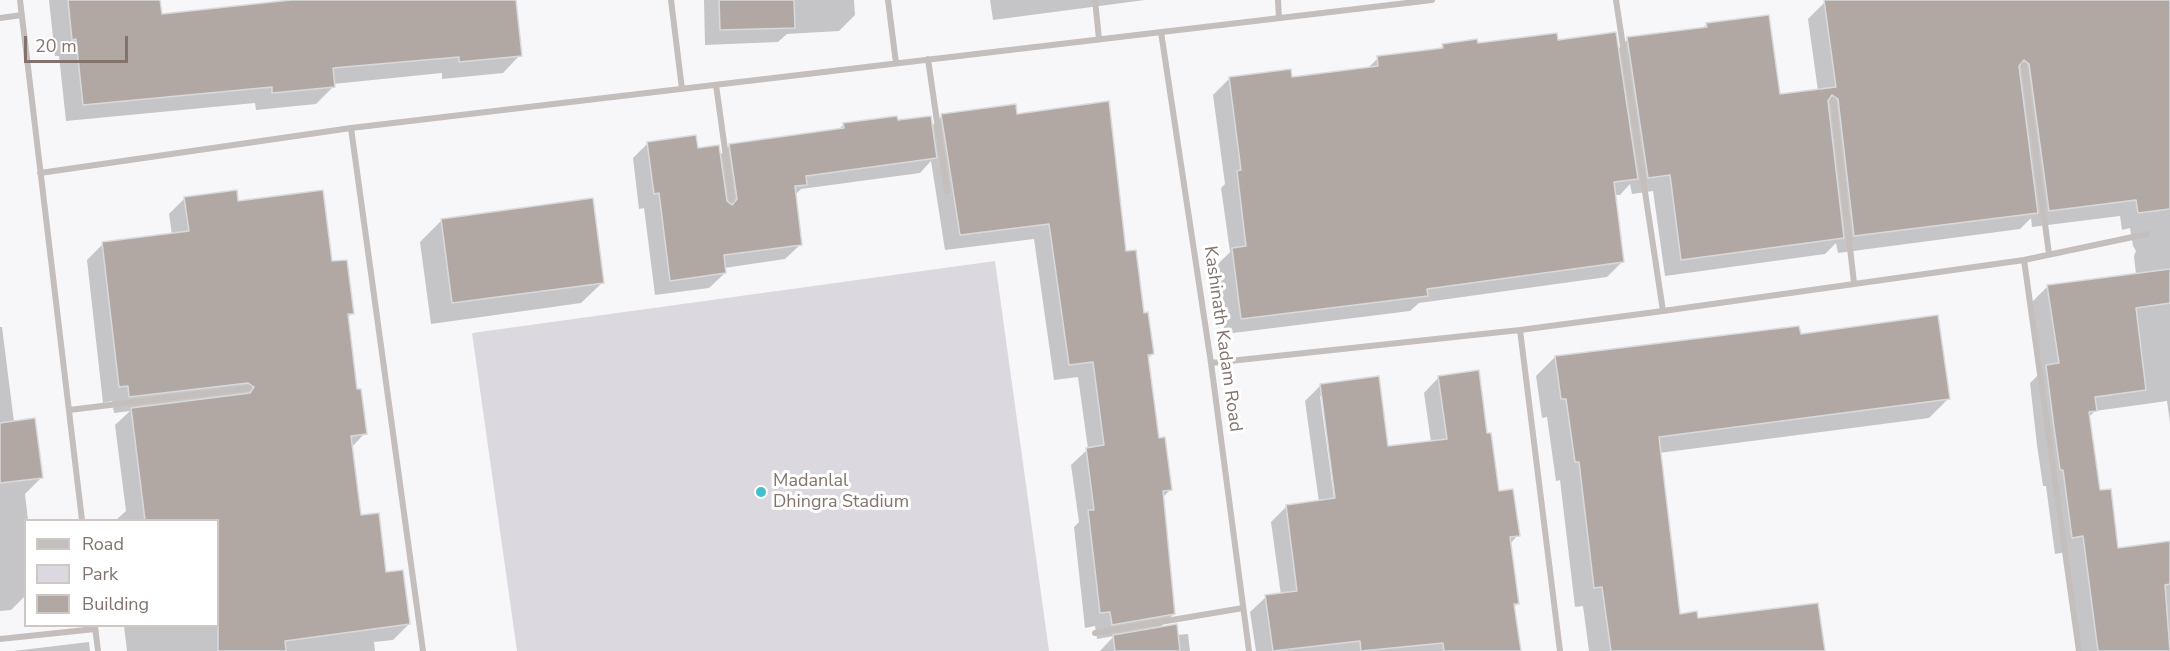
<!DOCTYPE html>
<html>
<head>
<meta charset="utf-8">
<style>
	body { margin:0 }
	#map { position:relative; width:2170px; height:651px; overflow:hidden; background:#f7f7f9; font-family:"Nunito Sans",sans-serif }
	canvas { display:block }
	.legend { position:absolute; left:24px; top:519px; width:195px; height:108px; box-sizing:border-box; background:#fff; border:2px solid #cec7c4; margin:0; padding:8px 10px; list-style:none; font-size:18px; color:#84736c }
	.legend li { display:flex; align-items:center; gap:12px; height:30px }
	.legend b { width:30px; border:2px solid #cec7c4 }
	.scale { position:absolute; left:24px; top:36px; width:104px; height:27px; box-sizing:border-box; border:3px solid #84736c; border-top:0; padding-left:8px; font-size:18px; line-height:21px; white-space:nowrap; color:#84736c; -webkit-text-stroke:4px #fff; paint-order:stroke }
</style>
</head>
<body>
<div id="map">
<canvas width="2170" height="651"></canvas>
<ul class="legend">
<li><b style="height:8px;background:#c4bebc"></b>Road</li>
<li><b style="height:16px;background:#dcd8df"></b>Park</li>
<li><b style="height:16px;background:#b1a8a4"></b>Building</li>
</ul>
<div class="scale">20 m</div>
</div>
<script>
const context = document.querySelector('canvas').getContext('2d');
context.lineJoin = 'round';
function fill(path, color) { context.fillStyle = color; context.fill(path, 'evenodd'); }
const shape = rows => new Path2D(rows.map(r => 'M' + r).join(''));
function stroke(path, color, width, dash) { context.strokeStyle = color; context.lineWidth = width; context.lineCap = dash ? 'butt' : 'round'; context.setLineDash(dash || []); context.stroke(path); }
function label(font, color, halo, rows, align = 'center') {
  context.font = font + ' "Nunito Sans",sans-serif'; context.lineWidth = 6; context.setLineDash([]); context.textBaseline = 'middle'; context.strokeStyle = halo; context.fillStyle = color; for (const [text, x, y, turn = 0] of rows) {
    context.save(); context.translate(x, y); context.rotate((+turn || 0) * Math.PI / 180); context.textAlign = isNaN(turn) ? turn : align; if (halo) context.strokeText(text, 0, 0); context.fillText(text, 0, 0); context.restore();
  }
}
fill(shape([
	[995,261,1049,651,517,651,472,333]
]), '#dcd8df');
fill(shape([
	[49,0,159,0,160,16,309,0,515,0,520,55,503,73,442,79,442,73,333,84,333,87,316,104,256,110,255,103,66,121,59,56,55,56],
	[704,0,854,0,855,15,839,31,787,34,778,42,705,45],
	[990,0,1145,0,993,20],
	[1843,0,2170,0,2170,423,2167,401,2095,411,2089,417,2099,492,2117,550,2170,543,2170,651,2079,651,2067,552,2055,554,2046,486,2043,486,2037,445,2030,383,2041,372,2031,303,2048,286,2136,275,2134,256,2136,251,2133,246,2130,228,2122,230,2120,216,2032,227,2031,218,2020,229,1838,253,1836,243,1825,254,1665,276,1653,191,1632,194,1630,184,1620,195,1614,195,1623,261,1607,277,1419,303,1410,311,1225,334,1216,266,1230,252,1221,188,1225,184,1213,95,1230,78,1291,79,1367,69,1378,58,1439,50,1443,46,1557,41,1617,50,1628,39,1702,29,1707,24,1779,96,1818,91,1808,19,1825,2],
	[1016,115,1125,253,1152,354,1147,359,1158,439,1171,489,1162,498,1174,614,1158,629,1177,635,1188,634,1190,651,1100,651,1114,636,1097,639,1095,626,1085,628,1074,527,1079,522,1071,465,1088,449,1078,377,1054,380,1034,239,945,250,931,161,920,173,801,189,794,196,801,244,785,259,724,268,725,273,709,288,655,295,644,208,639,209,633,158,648,143,696,150,719,156,730,145,838,130,844,124,897,122,931,127,942,116],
	[185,198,237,202,331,263,352,313,347,318,356,391,365,433,351,448,359,517,409,624,393,640,374,642,375,651,127,651,124,626,218,626,218,520,116,520,126,511,115,425,130,411,114,413,112,401,103,403,87,260,103,244,172,235,169,214],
	[442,220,603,282,581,303,431,324,420,242],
	[0,327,2,327,14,422,41,478,25,494,28,520,26,520,26,595,11,610,0,611],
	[1799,336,1948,399,1929,418,1659,453,1678,615,1823,651,1589,651,1583,606,1575,607,1560,480,1556,481,1547,417,1542,418,1536,376,1555,357],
	[1439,377,1486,435,1497,492,1518,535,1510,544,1518,603,1513,608,1519,651,1256,651,1250,612,1266,597,1281,595,1271,522,1287,506,1319,502,1305,401,1321,385,1387,448,1431,442,1424,393],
	[1320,396,1323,396,1338,505,1335,505],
	[89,642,90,651,13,651]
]), '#0003');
const building = shape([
	[68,0,160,0,162,14,291,0,516,0,522,56,459,62,459,57,333,68,335,87,272,93,272,87,83,105,76,39,72,40,68,0],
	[719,0,794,0,795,28,720,30,719,0],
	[1824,0,2170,0,2170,209,2138,213,2136,200,2049,211,2029,64,2024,60,2019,66,2038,213,1854,236,1838,99,1832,95,1828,101,1844,238,1681,260,1670,175,1648,178,1627,37,1707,27,1706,23,1769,15,1780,94,1836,87,1824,0],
	[1616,32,1638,179,1614,182,1624,262,1427,289,1428,296,1241,319,1232,248,1246,246,1237,171,1241,170,1229,77,1291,69,1292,77,1378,66,1377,56,1443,48,1442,44,1477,39,1478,43,1557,33,1558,40,1616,32],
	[1109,101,1126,251,1136,250,1144,313,1148,312,1154,354,1148,355,1159,438,1165,437,1172,490,1163,491,1175,614,1112,625,1110,612,1100,613,1088,510,1094,510,1086,448,1104,445,1093,362,1069,365,1049,224,960,235,941,114,1016,104,1017,114,1109,101],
	[897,116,898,120,931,116,937,158,806,176,807,185,795,186,802,245,724,255,726,273,670,281,659,193,654,194,647,142,696,135,698,148,719,145,727,201,732,205,737,199,729,144,844,128,843,123,897,116],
	[237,190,238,201,323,190,332,261,347,260,354,314,348,314,357,389,361,389,367,434,351,436,361,515,379,513,386,572,403,570,410,624,285,641,286,651,218,651,218,520,145,520,131,408,250,393,254,387,248,383,129,397,128,386,119,387,102,242,189,231,184,197,237,190],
	[593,198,604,283,452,303,441,219,593,198],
	[2170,269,2170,303,2136,308,2146,390,2095,397,2097,411,2089,412,2100,490,2111,489,2118,548,2170,541,2170,584,2165,585,2170,651,2098,651,2083,536,2072,538,2063,470,2060,470,2054,427,2046,365,2059,363,2047,285,2170,269],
	[1938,315,1950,399,1659,437,1680,614,1697,611,1698,618,1818,603,1825,651,1611,651,1602,587,1594,588,1579,462,1575,462,1566,399,1561,399,1555,356,1799,326,1801,334,1938,315],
	[1479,370,1487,433,1491,433,1499,491,1513,489,1520,536,1510,537,1519,604,1514,604,1521,651,1444,651,1443,643,1361,651,1360,641,1273,651,1265,595,1297,591,1286,505,1335,498,1320,384,1379,376,1388,446,1447,439,1438,376,1479,370],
	[35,418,43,478,0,483,0,423,35,418],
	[1177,624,1180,651,1115,651,1113,635,1177,624]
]);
fill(building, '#b1a8a4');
stroke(building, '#d9d9db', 1.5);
stroke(shape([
	[20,0,82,520],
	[671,0,682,89],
	[888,0,896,63],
	[1095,0,1099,39],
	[1278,0,1279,18],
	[1616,0,1663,311],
	[0,18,22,15],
	[1161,32,1211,363,1249,651],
	[928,59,947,191],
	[2024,65,2049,254],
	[716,85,732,200],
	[1833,100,1854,283],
	[351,128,423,651],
	[40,173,351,128,1432,0],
	[2024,260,2079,651],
	[1520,330,1560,651],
	[1211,363,1520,330,1663,311,2024,260,2147,234],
	[69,410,249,388],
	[95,626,98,651],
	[1095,633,1243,608],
	[0,639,95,629]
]), '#c4bebc', 6);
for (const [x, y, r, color] of [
	[761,492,6,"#41bfce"]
]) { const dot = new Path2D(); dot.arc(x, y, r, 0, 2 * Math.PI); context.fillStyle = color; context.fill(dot); stroke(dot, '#fff', 2); }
label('18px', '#84736c', '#fff', [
	["Kashinath Kadam Road",1222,339,82]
]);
label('18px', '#84736c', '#fff', [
	["Madanlal",773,482],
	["Dhingra Stadium",773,503]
], 'left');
</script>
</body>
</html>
